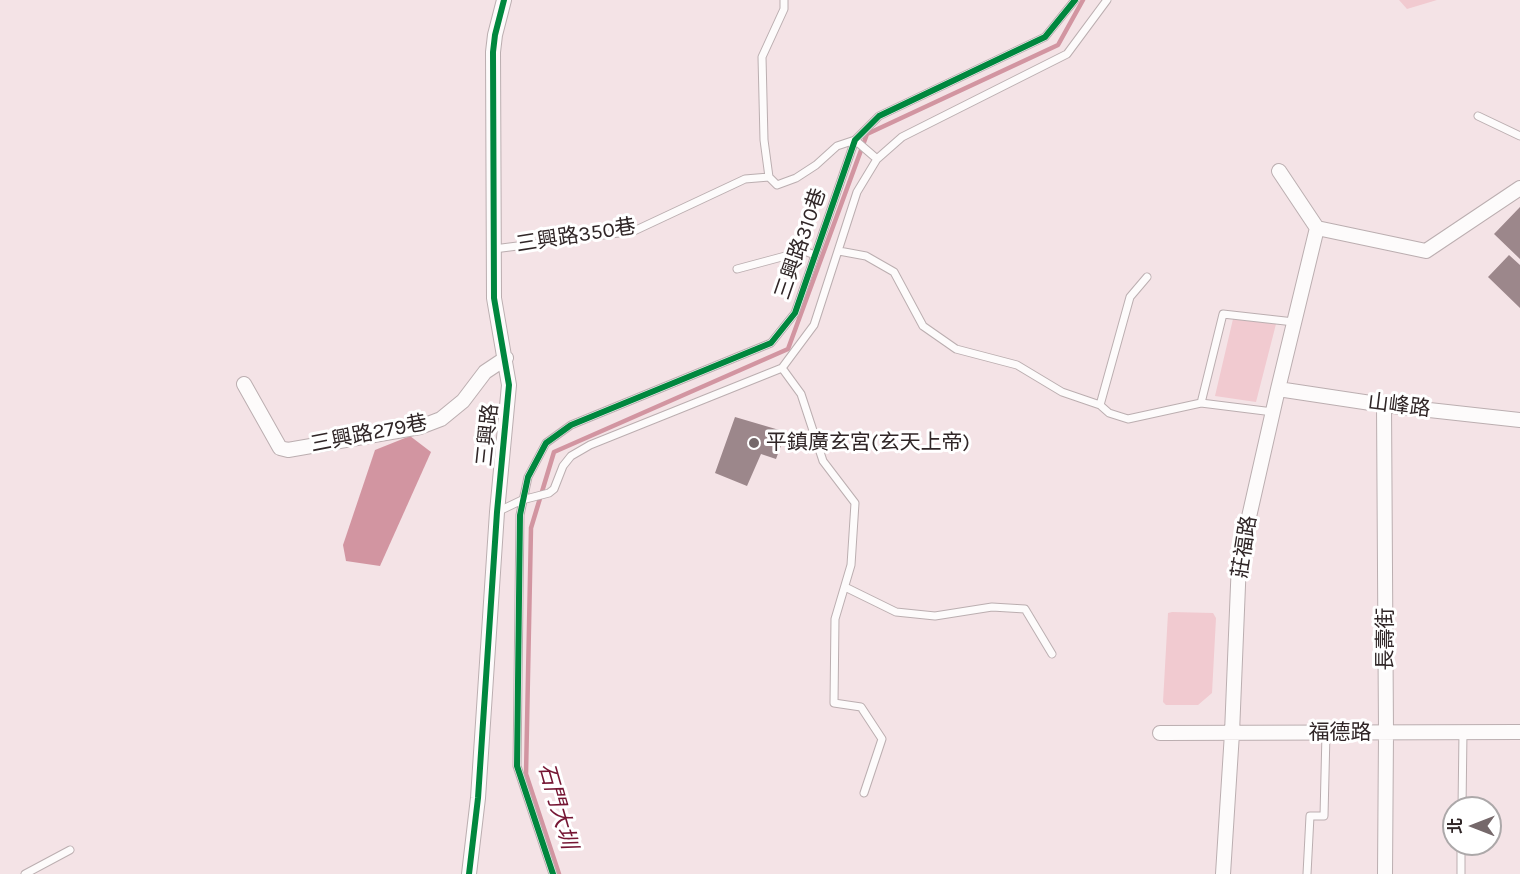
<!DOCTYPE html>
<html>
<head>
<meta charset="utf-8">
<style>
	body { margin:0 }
	#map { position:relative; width:1520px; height:874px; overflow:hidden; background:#f4e3e6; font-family:Karla,"Noto Sans TC",sans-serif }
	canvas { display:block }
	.north { position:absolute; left:1442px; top:796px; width:60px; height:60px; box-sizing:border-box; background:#fff; border:2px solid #aca8a9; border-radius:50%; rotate:270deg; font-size:16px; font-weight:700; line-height:24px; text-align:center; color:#302627 }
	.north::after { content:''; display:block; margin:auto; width:21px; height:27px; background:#75686a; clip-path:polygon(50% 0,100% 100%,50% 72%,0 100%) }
</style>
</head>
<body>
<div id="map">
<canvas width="1520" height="874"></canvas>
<div class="north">北</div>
</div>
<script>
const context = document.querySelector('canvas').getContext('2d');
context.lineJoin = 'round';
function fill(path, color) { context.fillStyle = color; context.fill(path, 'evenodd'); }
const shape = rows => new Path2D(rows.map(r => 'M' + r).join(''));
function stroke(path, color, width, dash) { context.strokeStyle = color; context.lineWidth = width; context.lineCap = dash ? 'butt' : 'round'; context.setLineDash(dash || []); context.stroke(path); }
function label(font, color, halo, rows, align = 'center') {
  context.font = font + ' Karla,"Noto Sans TC",sans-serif'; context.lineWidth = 6; context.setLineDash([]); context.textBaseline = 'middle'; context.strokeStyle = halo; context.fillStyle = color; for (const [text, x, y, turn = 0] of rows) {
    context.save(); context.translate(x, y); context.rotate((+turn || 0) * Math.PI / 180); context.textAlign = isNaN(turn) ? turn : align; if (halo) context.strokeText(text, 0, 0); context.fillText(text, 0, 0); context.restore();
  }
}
fill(shape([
	[1399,0,1437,0,1407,9],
	[1233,319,1276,324,1256,402,1215,396],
	[1172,612,1213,613,1216,618,1212,693,1198,705,1166,705,1163,702,1168,613]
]), '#f1cad0');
fill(shape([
	[410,436,431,452,380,566,346,561,343,545,375,450]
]), '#d295a1');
stroke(shape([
	[559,874,526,774,531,528,554,452,788,349,867,134,1058,45,1083,0]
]), '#d295a1', 4.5);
fill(shape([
	[1520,207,1520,259,1494,234],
	[1509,255,1520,265,1520,308,1488,277],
	[735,417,786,432,776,459,761,454,747,486,715,473]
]), '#9c878b');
const lane = shape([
	[1478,116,1520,136],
	[769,177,764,140,762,57,784,9,784,0],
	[494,249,634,231,745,179,769,177,777,185,796,178,816,165,837,146,855,140,877,159],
	[839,251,866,256,894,272,923,326,956,349,1017,365,1062,392,1100,405,1109,413,1128,419,1201,403,1273,412],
	[737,269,804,251,815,255],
	[782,368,801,394,823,461,855,503,851,565,835,619,834,703,861,707,882,739,864,793],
	[1201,403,1223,314,1294,322],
	[1100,405,1130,297,1147,277],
	[497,512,522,500,549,493,554,489,563,466,571,456,590,445,782,368,814,325,857,192,877,159,902,137,1067,54,1107,0],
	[845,587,896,612,935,616,992,607,1025,609,1052,654],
	[1462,808,1463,732],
	[25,874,70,850],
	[553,874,517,766,520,515,528,477,546,443,571,425,771,343,795,313,855,140,879,116,1045,37,1075,0],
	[1307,874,1310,816,1324,816,1326,733],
	[1461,874,1461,844]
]);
const street = shape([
	[1279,171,1317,228],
	[1317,228,1426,251,1520,188],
	[244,384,280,448,288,450,420,427,441,419,463,401,485,372,506,358],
	[1278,389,1384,405,1520,420],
	[1384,405,1386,733,1385,874],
	[1160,733,1520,732],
	[469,874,478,798,497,512,509,385,494,298,493,52,495,35,504,0],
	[1223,874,1232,733,1239,561,1278,389,1317,228]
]);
stroke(lane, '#bbaeb0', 9);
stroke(street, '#bbaeb0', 16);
stroke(lane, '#fdfbfb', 7);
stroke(street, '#fdfbfb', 14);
stroke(shape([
	[469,874,478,798,497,512,509,385,494,298,493,52,495,35,504,0],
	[553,874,517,766,520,515,528,477,546,443,571,425,771,343,795,313,855,140,879,116,1045,37,1075,0]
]), '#00873e', 6);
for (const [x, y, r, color] of [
	[754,443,6,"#75686a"]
]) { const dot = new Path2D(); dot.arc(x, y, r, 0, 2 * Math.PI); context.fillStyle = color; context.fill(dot); stroke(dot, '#fff', 2); }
label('21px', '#302627', '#fff', [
	["三興路350巷",576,236,-9],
	["三興路310巷",801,244,-71],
	["山峰路",1399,406,7],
	["三興路279巷",369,434,-11],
	["三興路",488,435,-84],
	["莊福路",1245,547,-81],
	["長壽街",1386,639,-90],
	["福德路",1340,733]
]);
label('21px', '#302627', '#fff', [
	["平鎮廣玄宮(玄天上帝)",766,443]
], 'left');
label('italic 22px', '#751533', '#fff', [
	["石門大圳",557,806,74]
]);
</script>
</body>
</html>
